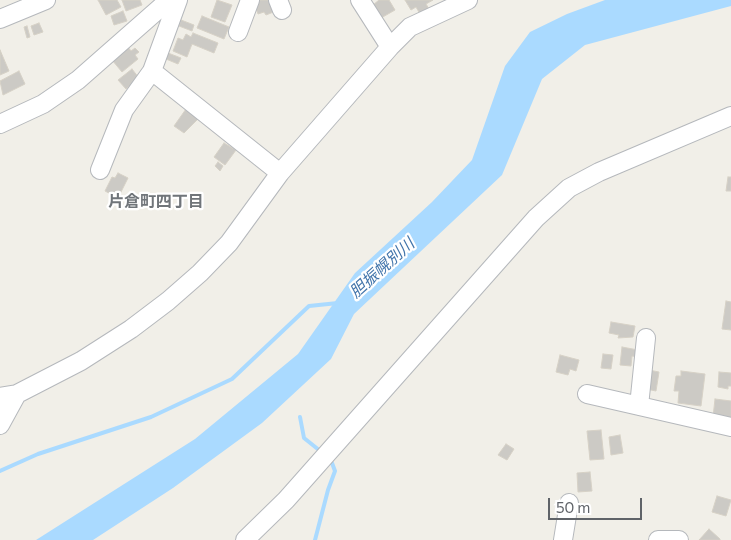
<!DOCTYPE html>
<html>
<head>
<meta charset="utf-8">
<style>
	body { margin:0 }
	#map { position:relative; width:731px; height:540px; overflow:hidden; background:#f1efe8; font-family:Commissioner,sans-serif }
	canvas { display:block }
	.scale { position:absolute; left:548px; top:498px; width:94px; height:22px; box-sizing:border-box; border:2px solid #5f6368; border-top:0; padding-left:6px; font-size:15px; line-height:18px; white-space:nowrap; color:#5f6368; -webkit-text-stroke:4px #fff; paint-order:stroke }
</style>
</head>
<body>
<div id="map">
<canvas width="731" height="540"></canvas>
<div class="scale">50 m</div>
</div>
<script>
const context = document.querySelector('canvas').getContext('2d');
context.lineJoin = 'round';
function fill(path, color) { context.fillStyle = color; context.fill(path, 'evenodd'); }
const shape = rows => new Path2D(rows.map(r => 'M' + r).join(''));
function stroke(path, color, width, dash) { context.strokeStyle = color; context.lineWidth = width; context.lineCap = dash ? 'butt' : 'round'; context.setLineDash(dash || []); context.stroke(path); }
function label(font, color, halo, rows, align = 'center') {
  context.font = font + ' Commissioner,"Noto Sans JP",sans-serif'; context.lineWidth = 4.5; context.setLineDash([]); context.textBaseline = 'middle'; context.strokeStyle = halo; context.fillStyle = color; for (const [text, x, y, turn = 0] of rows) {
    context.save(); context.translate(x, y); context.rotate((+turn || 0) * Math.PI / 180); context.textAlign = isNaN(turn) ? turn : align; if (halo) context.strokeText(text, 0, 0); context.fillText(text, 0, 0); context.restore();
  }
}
fill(shape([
	[605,0,731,0,731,6,585,45,542,79,502,175,354,314,331,359,262,423,173,488,93,540,36,540,195,439,298,354,355,273,432,202,472,160,505,66,530,32,567,14]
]), '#aadaff');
stroke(shape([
	[300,417,304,438,319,450],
	[0,471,38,454,151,417,232,379,309,306,338,303],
	[315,540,328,490,335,471,332,463]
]), '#aadaff', 4);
const building = shape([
	[98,0,117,0,121,7,106,15,98,0],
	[122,0,140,0,142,5,126,11,122,0],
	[217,0,232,5,225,22,211,17,217,0],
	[257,0,271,0,276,11,266,15,264,12,258,14,254,3,257,0],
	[379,0,389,0,395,10,381,18,373,5,379,0],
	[405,0,433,0,426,4,429,9,420,14,416,7,411,10,405,0],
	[123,11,127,21,114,25,111,16,123,11],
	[202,16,229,27,224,39,197,28,202,16],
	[181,20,194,25,192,31,179,26,181,20],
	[39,23,43,32,34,35,31,26,39,23],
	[27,26,30,37,27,38,24,27,27,26],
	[193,33,218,43,214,53,192,44,187,57,173,51,178,38,183,40,186,34,191,37,193,33],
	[128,47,131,51,135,48,139,52,135,55,138,59,122,72,112,60,128,47],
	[0,50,9,71,0,75,0,50],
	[168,53,181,58,178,64,166,59,168,53],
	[132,69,139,78,126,89,118,80,132,69],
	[19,71,25,84,3,95,0,81,19,71],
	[186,109,199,118,184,133,174,126,186,109],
	[224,143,236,150,225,165,214,157,224,143],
	[218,162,223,166,220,171,215,166,218,162],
	[118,173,128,178,118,198,105,191,112,177,115,178,118,173],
	[728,177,731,177,731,191,726,191,728,177],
	[726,301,731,302,731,330,722,329,726,301],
	[611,322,635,326,633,337,618,338,619,335,609,333,611,322],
	[622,347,638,350,638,357,632,356,631,366,620,365,622,347],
	[603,354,613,355,611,369,601,368,603,354],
	[560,355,579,360,576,371,570,369,568,375,556,372,560,355],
	[649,370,659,372,656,391,646,389,649,370],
	[681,371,705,374,701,406,678,403,679,391,674,391,676,376,681,376,681,371],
	[719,372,731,373,731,386,728,386,728,389,718,387,719,372],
	[715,399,731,401,731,420,713,417,715,399],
	[601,430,604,459,590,460,587,431,601,430],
	[620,435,623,453,611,455,609,437,620,435],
	[506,444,514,449,507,460,498,455,506,444],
	[590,472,592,491,578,492,577,473,590,472],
	[717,496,731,500,726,516,712,512,717,496],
	[709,529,720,539,720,540,699,540,709,529]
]);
fill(building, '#cccac5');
stroke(building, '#d6d1c6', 1);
const minor = shape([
	[278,0,282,10],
	[360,0,390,47],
	[0,19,46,0],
	[238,32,250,0],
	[152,71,280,173],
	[0,124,43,104,78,80,169,0],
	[100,170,124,110,152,71,178,0],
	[587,394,731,427],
	[0,397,17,394,81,361,131,329,168,301,200,273,229,243,280,173,390,47,410,27,468,0],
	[639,406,646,338],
	[0,425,17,394],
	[245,540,286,500,536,218,569,188,599,172,731,116],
	[563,540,569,503],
	[658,540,679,540]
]);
stroke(minor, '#b5b8bc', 20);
stroke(minor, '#fff', 18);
label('bold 16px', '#70757a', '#fff', [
	["片倉町四丁目",156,202]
]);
label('italic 16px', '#4174aa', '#fff', [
	["胆振幌別川",382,268,-42]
]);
</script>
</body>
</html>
